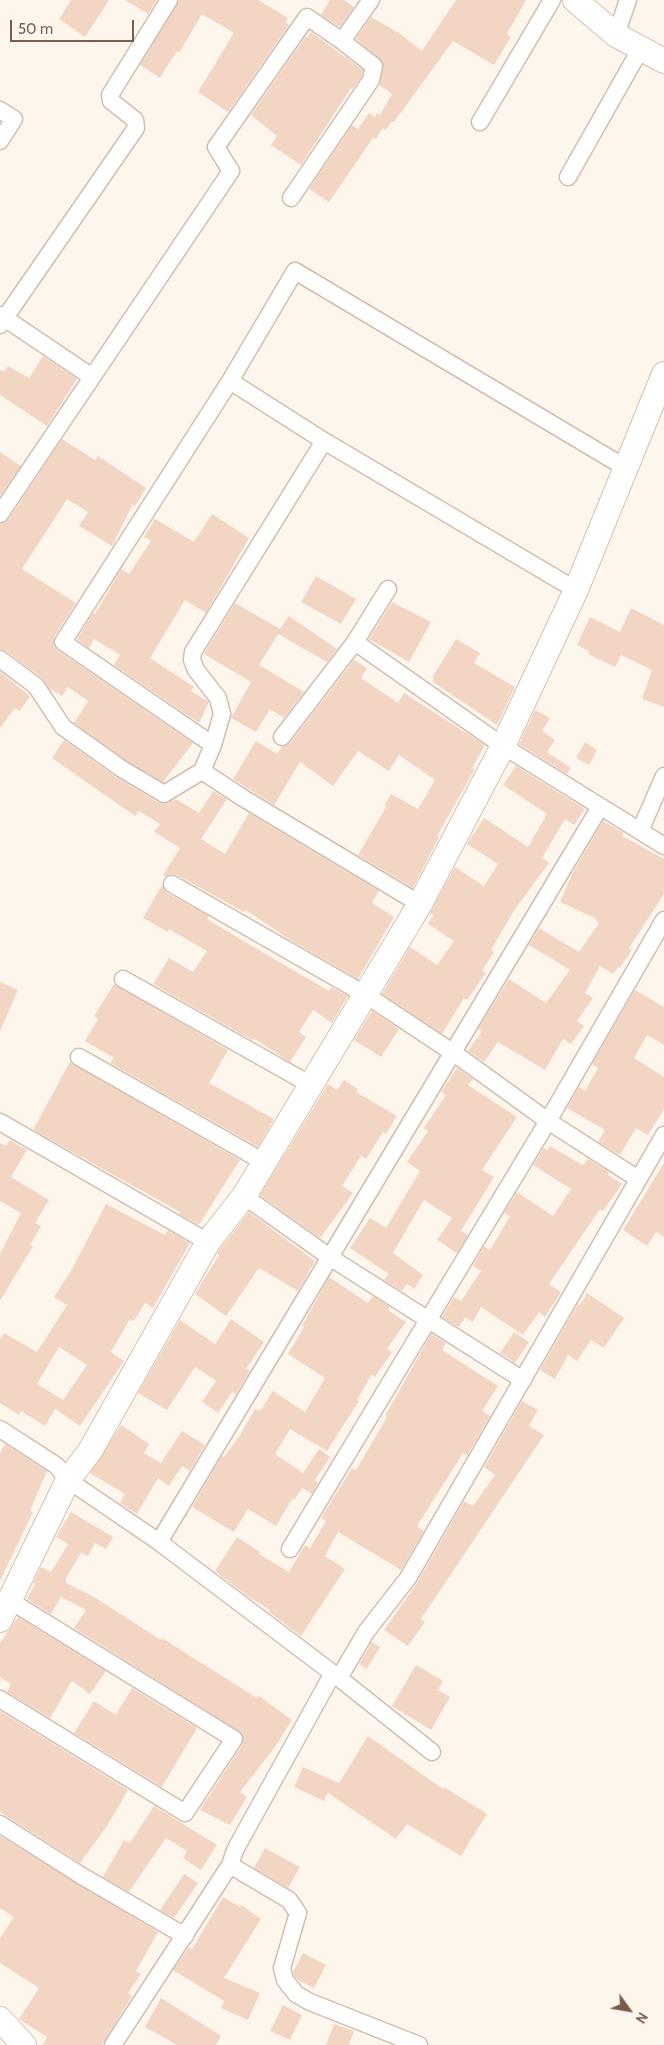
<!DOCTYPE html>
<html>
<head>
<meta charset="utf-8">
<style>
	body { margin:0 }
	#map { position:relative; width:664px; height:2045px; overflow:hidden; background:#fdf6ec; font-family:Cabin,sans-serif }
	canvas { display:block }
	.north { position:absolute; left:604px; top:1985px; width:50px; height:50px; -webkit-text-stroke:4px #fffaf3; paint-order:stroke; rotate:122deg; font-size:14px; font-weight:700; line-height:20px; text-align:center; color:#7a5c4d }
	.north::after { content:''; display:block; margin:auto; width:18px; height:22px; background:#7a5c4d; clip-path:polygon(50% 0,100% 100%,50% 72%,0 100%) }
	.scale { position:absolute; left:10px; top:20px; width:124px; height:22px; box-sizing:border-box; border:2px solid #7a5c4d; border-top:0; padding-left:6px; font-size:15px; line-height:18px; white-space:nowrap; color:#7a5c4d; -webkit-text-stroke:4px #fffaf3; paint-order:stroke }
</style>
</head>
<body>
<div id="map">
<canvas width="664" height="2045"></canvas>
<div class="north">N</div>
<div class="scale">50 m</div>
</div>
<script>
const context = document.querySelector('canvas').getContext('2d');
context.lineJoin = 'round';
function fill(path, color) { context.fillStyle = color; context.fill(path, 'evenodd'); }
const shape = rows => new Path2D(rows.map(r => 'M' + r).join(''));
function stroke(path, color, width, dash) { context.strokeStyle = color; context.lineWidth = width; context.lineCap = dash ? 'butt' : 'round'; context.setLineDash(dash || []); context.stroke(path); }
fill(shape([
	[71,0,109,0,85,37,59,19],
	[125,0,157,0,148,14],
	[179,0,258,0,288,18,286,22,289,25,228,112,198,92,234,33,202,14,179,53,177,51,160,78,140,65],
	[330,0,344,0,354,7,340,27,321,15],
	[456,0,526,0,507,34,511,37,494,65,453,41,394,122,392,121,386,130,383,128,376,139,373,138,329,202,309,189,352,125,358,129,369,113,375,117,377,113,380,115,392,94,380,85,383,62,356,39,371,17,399,33,422,51],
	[311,32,363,70,362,76,352,90,351,88,301,165,271,145,277,136,251,115,306,36,308,37],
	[43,356,77,379,47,426,0,395,0,370,4,372,8,366,29,378],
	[62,439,95,460,98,456,146,488,135,506,133,504,112,546,79,526,88,512,67,499,22,569,76,603,54,637,54,646,57,650,193,743,163,782,127,761,74,723,88,701,68,687,62,696,50,689,42,678,6,651,0,649,0,524,8,520],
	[0,452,21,466,0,496],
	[212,514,249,538,206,613,185,600,150,658,194,687,191,691,209,702,199,723,114,665,120,655,94,639,89,648,77,639,93,613,95,614,121,569,129,574,151,541,144,537,155,519,194,542],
	[316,576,356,599,341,624,301,602],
	[392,602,431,622,409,662,369,639],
	[235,603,280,629,289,616,337,649,327,662,278,634,259,665,304,692,284,718,270,709,256,732,231,718,251,682,204,654],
	[631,608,664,625,664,707,642,699,652,670,621,655,615,667,588,654,589,651,577,645,590,617,620,632],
	[456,639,480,653,474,663,515,687,497,725,433,682,433,676],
	[354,660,367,668,361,678,398,703,404,693,485,745,472,768,475,769,437,836,439,837,413,888,358,855,386,807,384,806,391,794,418,809,435,780,399,755,389,771,358,751,333,786,300,762,274,805,233,779,256,741,277,754,282,747,290,743],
	[0,672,30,696,20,711,15,708,0,728],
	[535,710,550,718,542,731,555,740,547,752,571,768,567,774,519,744],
	[64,740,116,777,159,803,165,804,176,799,199,813,213,791,227,799,201,839,225,854,249,813,379,891,372,903,394,917,358,979,290,940,246,910,244,912,177,875,171,874,166,877,163,875,180,848,154,832,160,824,139,811,135,816,52,758],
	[585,742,597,750,589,765,576,758],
	[516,766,585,809,574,825,565,819,542,858,549,863,515,909,491,950,494,952,482,971,486,973,467,1000,464,998,442,1034,382,994,410,947,437,965,454,941,428,924,433,915,430,913,455,867,484,886,498,864,467,844,484,818,528,847,547,814,503,785],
	[603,821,624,833,622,836,664,859,664,894,629,948,632,950,620,968,618,967,613,974,600,966,585,993,593,998,577,1021,584,1026,571,1044,563,1039,545,1070,498,1042,484,1062,468,1051,482,1031,478,1029,509,979,546,1003,570,970,529,945,539,928,579,952,599,923,596,921,597,919,560,902,572,874],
	[162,885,167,893,209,916,207,919,240,939,329,991,331,987,348,996,332,1023,313,1010,299,1032,306,1037,290,1062,253,1038,252,1040,153,984,169,958,193,972,207,951,169,929,168,932,143,918],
	[0,982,18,990,0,1031],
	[114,984,228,1050,209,1083,274,1119,258,1147,110,1063,114,1058,85,1041,98,1019,94,1016],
	[635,990,664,1007,664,1045,647,1035,634,1058,664,1077,664,1109,648,1135,636,1128,620,1155,598,1142,605,1130,567,1108,579,1087,585,1091,598,1068,592,1064],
	[372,1011,399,1029,381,1057,354,1040],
	[70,1062,240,1160,199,1225,179,1214,180,1212,33,1130],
	[457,1068,473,1079,468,1085,517,1117,482,1170,494,1177,461,1231,468,1235,457,1253,437,1240,452,1218,424,1200,393,1253,423,1275,414,1289,407,1284,402,1291,384,1280,389,1274,350,1248,370,1218,386,1228,420,1171,407,1162,428,1131,424,1128,446,1095,441,1092],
	[344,1080,358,1089,356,1092,397,1116,386,1134,383,1132,366,1159,361,1156,342,1186,353,1193,320,1238,260,1195,328,1084,337,1090],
	[10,1140,27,1150,11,1177,49,1200,35,1223,41,1226,30,1245,33,1246,0,1301,0,1254,21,1213,0,1201,0,1143,6,1146],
	[550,1146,583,1165,588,1159,609,1172,608,1175,622,1184,603,1211,600,1209,549,1284,561,1292,545,1317,539,1312,523,1335,481,1307,473,1322,465,1317,459,1327,442,1317,454,1297,461,1301,481,1271,473,1266,484,1246,490,1250,510,1216,504,1213,517,1192,553,1216,571,1189,533,1165,544,1148,547,1150],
	[664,1163,664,1237,656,1232,647,1246,623,1230],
	[106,1204,165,1235,168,1230,190,1243,153,1308,145,1303,134,1321,130,1319,111,1352,124,1361,80,1426,55,1409,45,1426,21,1411,19,1415,0,1403,0,1340,4,1333,37,1352,67,1305,54,1297,72,1269],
	[59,1347,87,1365,63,1400,37,1384],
	[249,1212,315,1261,298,1291,259,1268,226,1316,195,1294,219,1255,217,1254,219,1250],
	[329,1277,368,1303,373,1296,390,1307,388,1310,406,1322,387,1349,392,1352,375,1377,372,1374,357,1400,359,1401,327,1451,290,1429,275,1454,303,1473,319,1449,330,1457,315,1480,318,1483,312,1494,302,1488,294,1500,292,1499,276,1526,248,1509,234,1532,192,1507,222,1456,224,1457,240,1435,255,1409,260,1411,273,1391,305,1412,325,1378,288,1354,304,1327,302,1326],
	[587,1293,624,1318,604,1348,591,1340,577,1361,568,1355,555,1379,540,1370,578,1304,580,1305],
	[231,1319,264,1342,246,1369,250,1371,236,1394,232,1392,218,1413,202,1402,216,1381,195,1367,167,1410,138,1393,180,1320,215,1344],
	[514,1332,529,1342,515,1363,500,1353],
	[431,1334,446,1343,442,1350,498,1386,482,1411,490,1416,467,1456,463,1453,417,1526,424,1531,401,1570,338,1532,325,1556,345,1569,301,1636,269,1612,270,1610,246,1595,215,1571,237,1537,260,1552,259,1554,289,1572,305,1545,310,1548,326,1521,321,1518,352,1468,356,1470,387,1417,385,1416],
	[522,1401,538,1410,529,1426,544,1435,421,1619,425,1622,408,1646,384,1630,417,1583,464,1501,473,1506,495,1475,484,1467],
	[121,1425,149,1444,144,1453,161,1463,182,1431,205,1445,190,1471,182,1466,169,1486,158,1478,137,1514,120,1503,125,1494,90,1473],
	[5,1444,47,1471,30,1511,33,1512,0,1581,0,1453],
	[71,1512,113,1537,106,1549,95,1543,88,1556,81,1553,65,1580,68,1584,94,1597,161,1640,162,1638,257,1698,259,1696,292,1720,275,1747,240,1792,247,1797,230,1825,200,1810,242,1745,243,1734,74,1628,86,1610,61,1597,51,1614,27,1599,35,1584,33,1583,41,1567,51,1572,68,1544,56,1537],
	[18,1617,106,1671,90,1694,72,1681,50,1718,7,1692,11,1684,0,1677,0,1643],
	[372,1642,380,1647,367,1669,359,1664],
	[416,1665,443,1681,438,1690,450,1697,431,1730,392,1706],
	[132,1688,197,1728,162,1787,74,1733,94,1701,116,1715],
	[0,1711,128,1790,107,1826,80,1863,0,1812],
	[368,1736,443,1789,444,1787,487,1814,461,1856,407,1824,396,1839,328,1793,324,1801,294,1787,303,1767,339,1783],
	[154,1806,217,1845,201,1870,183,1858,187,1851,166,1838,129,1892,103,1877,124,1840,130,1843],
	[0,1836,158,1932,136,1971,141,1974,128,1993,132,1996,102,2045,43,2045,47,2037,19,2019,39,1988,0,1963,0,1938,14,1917,0,1908],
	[265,1848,300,1867,288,1888,254,1868],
	[184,1874,198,1883,174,1918,160,1910],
	[223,1897,240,1907,241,1905,261,1919,224,1978,260,1993,248,2020,221,2008,224,2001,173,1970,189,1947,192,1949],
	[303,1953,326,1965,314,1988,298,1980,294,1976,293,1972],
	[161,1998,221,2036,216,2045,177,2045,145,2027],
	[283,2005,302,2015,290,2040,270,2031],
	[334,2024,354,2031,349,2045,326,2045]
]), '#f3d5c3');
const street = shape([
	[616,35,628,0],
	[0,110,14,119,0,141],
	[480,122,552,0],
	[568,177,641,48],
	[291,198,371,80,374,66,342,41],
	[0,315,92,377],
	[0,325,136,128,135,120,111,101,110,95,169,0],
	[230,381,324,441,576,590],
	[0,514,231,171,216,147,307,17,342,41,371,0],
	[355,642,388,589],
	[0,659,36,686,63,727,122,769,164,794,202,771,243,798,420,904],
	[282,737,355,642,503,746,664,846],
	[213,745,222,714,218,698,196,670,192,660,193,652,324,441],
	[202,771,213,745,63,642,230,381,295,271,626,468],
	[640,831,664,776],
	[172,884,366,995,458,1056,548,1121,638,1179],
	[123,979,311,1085],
	[79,1057,264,1162],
	[0,1122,208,1242],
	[244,1196,331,1258,523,1380],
	[0,1429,57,1466,68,1480,159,1542,339,1678,432,1752],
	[159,1542,600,807],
	[290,1549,548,1121,664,920],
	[333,1673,235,1850,230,1865,289,1900,298,1913,282,1968,285,1980,296,1994,310,2002,419,2045],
	[339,1678,366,1632,408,1578,664,1135],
	[0,1699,185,1813,234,1739,9,1600],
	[0,1824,82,1876,185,1936],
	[113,2045,230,1865]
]);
const secondary = shape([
	[575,0,616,35,664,61],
	[0,1620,68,1480,90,1451,208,1242,244,1196,420,904,503,746,576,590,664,374],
	[0,2019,24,2045]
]);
stroke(street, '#d1beb0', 19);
stroke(secondary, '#d6c0b0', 26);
stroke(street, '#fff', 16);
stroke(secondary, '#fff', 24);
</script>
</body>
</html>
